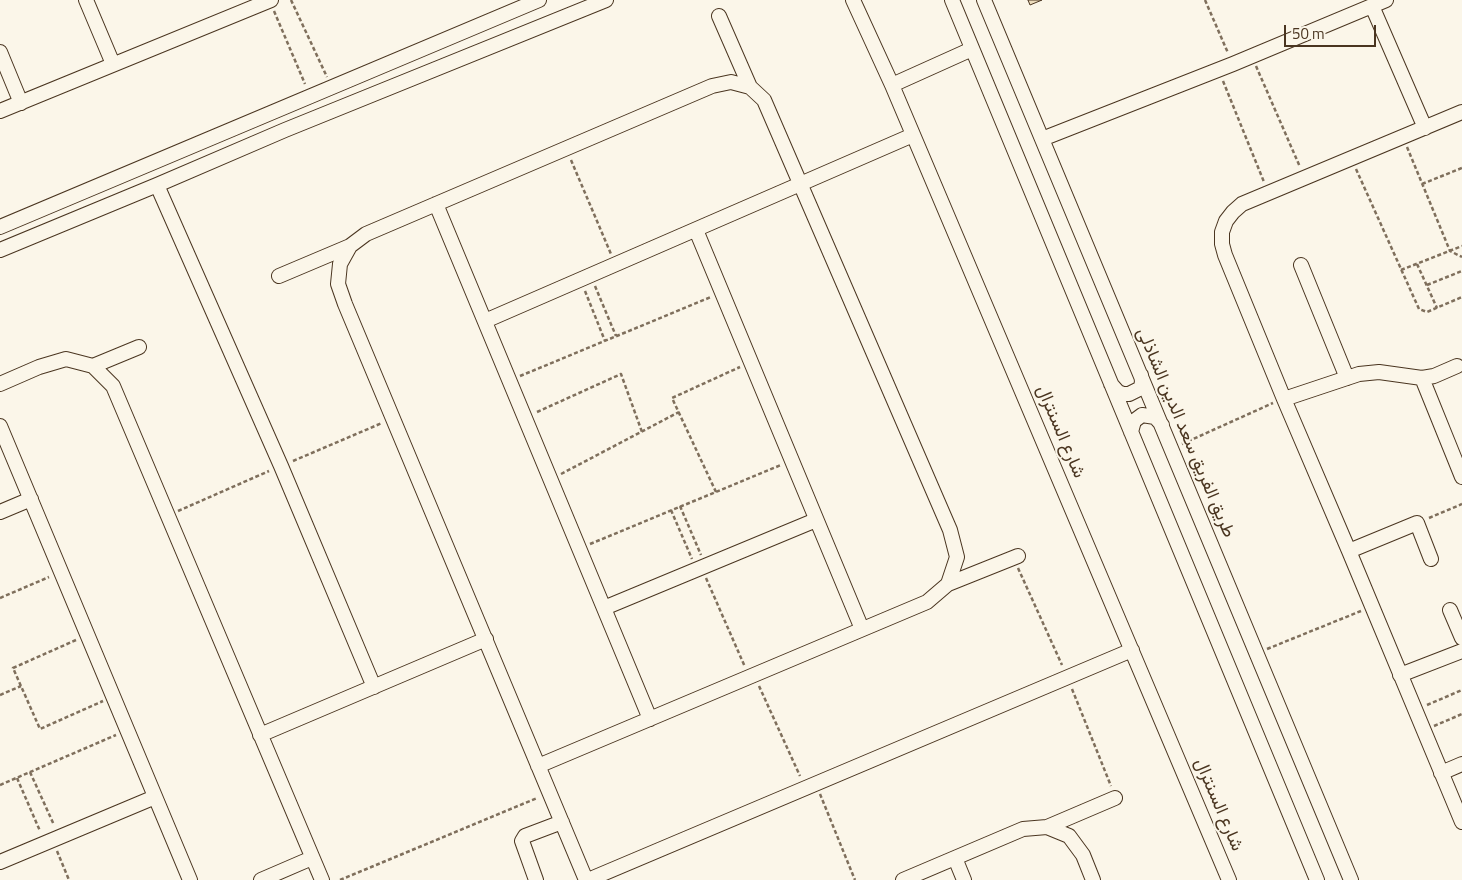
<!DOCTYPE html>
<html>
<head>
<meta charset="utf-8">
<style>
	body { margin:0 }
	#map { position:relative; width:1462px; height:880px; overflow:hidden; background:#fbf6e9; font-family:"Titillium Web",sans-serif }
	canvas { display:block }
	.scale { position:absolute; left:1284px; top:25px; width:92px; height:22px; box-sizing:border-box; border:2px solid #4a3520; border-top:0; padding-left:6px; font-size:15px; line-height:18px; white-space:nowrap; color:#4a3520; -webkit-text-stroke:4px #fbf6e9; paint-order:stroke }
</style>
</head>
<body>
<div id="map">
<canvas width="1462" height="880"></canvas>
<div class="scale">50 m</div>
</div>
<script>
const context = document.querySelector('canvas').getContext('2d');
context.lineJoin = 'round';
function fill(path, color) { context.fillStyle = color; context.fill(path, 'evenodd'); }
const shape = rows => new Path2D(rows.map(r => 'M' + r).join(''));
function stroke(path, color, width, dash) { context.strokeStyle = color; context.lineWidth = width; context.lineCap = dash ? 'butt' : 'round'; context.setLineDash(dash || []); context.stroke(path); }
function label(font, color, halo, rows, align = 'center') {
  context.font = font + ' "Titillium Web",Vazirmatn,sans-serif'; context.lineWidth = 4; context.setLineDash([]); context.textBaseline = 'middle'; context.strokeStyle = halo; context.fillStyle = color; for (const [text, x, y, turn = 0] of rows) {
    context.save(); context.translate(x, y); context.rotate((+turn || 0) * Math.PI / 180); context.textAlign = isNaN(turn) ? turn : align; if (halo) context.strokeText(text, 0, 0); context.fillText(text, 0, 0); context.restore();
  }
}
const building = shape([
	[1028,0,1042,0,1030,5,1028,0]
]);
fill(building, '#ecdcbc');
stroke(building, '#4a3520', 1);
const minor = shape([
	[86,0,113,64],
	[853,0,892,85,1229,880],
	[952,0,1317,880],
	[984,0,1351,880],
	[1372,6,1425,128],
	[719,16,750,87],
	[0,52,21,103],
	[892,85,972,49],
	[0,111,271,0],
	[1462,112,1242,204,1233,212,1226,221,1222,232,1222,244,1225,255,1284,399,1349,551,1462,822],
	[1042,139,1233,64,1386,0],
	[157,185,281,466,374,687],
	[436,204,650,719],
	[0,227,539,0],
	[696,230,862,629],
	[0,250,157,185,285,130,606,0],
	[1301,265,1347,378],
	[279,276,350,246],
	[485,321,913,135],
	[93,366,139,347],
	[1422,378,1462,477],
	[0,384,39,367,66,359,93,366,113,386,322,880],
	[1111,384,1118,392,1123,394,1129,394,1141,388,1142,381,1141,375],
	[1284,399,1359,374,1379,372,1422,378,1434,376,1457,366],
	[0,426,190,880],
	[1131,432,1134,421,1142,415,1155,417,1162,425],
	[0,512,31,499],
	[1349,551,1417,523,1431,559],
	[948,584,1018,556],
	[604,608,816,520],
	[1450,610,1462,638],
	[1400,675,1462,651],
	[260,735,486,639],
	[538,766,927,602,948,584,957,557,950,530,764,100,750,87,731,82,712,86,366,234,350,246,340,264,338,284,345,304,586,880],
	[1441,773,1462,764],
	[1047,827,1115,798],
	[955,858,964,880],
	[0,862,155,797],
	[261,880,312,858],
	[536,880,522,841,525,836,562,822],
	[588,880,1132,650],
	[903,880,1023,829,1047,827,1069,836,1083,855,1093,880]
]);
stroke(minor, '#4a3520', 16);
stroke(shape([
	[291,0,327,77],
	[1205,0,1228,53],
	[274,11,305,84],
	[1256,66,1300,167],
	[1223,81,1264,182],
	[1407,147,1450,251,1462,257],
	[571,160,611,254],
	[1356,169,1419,309,1427,312,1462,297],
	[1422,184,1462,168],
	[1417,264,1437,308],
	[1401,270,1462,246],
	[1427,285,1462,271],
	[595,286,616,336],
	[585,291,605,341],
	[520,376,711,297],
	[537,412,621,374,642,432],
	[1182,444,1273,403],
	[293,461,382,423],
	[561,474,679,412],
	[716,492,672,398,740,367],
	[680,506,701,555],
	[671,510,692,559],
	[178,511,269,471],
	[1429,518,1462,504],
	[590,544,781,465],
	[1018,568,1062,665],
	[706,578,745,667],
	[0,598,49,577],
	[76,640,13,668,40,729,103,701],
	[1267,649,1361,611],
	[759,686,800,776],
	[1072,689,1111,786],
	[0,695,21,686],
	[1427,705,1462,690],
	[1434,726,1462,714],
	[30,772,54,825],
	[17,778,40,831],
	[0,785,116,735],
	[820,794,855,880],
	[57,851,69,880],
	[340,880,537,798]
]), '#7f6f5c', 2.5, [4, 2.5]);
stroke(minor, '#fbf6e9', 14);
label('18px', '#4a3520', '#fbf6e9', [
	["شارع السنترال",1060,432,67],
	["طريق الفريق سعد الدين الشاذلى",1185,433,67],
	["شارع السنترال",1218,805,67]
]);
</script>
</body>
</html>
